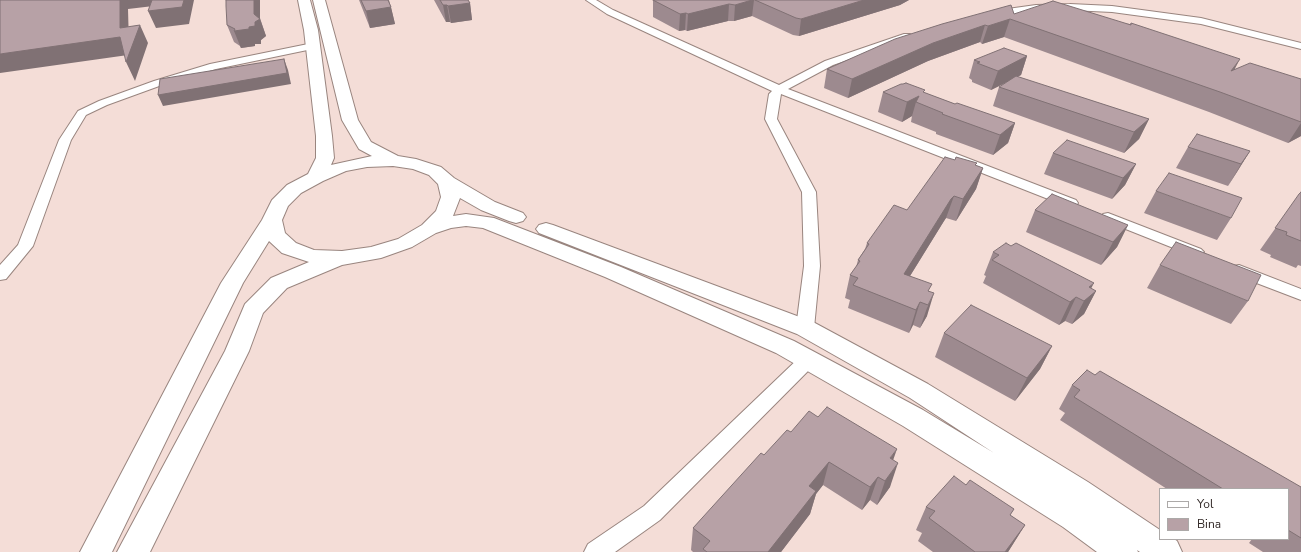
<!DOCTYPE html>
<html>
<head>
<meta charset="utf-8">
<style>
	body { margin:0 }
	#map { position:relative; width:1301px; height:552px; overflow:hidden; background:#f4ddd7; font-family:"Nunito Sans",sans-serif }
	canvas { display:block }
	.legend { position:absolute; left:1159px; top:488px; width:130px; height:52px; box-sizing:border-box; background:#fff; border:1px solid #aca9a8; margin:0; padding:5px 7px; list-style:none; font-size:12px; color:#302725 }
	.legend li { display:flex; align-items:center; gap:8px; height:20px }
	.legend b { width:20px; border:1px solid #aca9a8 }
</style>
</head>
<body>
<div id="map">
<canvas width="1301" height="552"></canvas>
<ul class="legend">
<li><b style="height:5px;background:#fff"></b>Yol</li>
<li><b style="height:11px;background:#b7a1a6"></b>Bina</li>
</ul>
</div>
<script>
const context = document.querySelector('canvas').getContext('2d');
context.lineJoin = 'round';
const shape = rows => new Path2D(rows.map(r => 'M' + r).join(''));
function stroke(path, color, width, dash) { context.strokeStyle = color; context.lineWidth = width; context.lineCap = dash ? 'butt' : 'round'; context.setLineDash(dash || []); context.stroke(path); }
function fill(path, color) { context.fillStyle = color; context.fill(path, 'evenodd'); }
const street = shape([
	[586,0,596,0,613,10,779,85,825,61,904,34,910,34,912,36,910,38,833,65,788,89,1076,200,1078,203,1076,206,1071,207,1066,206,781,94,777,119,816,192,820,266,814,328,811,332,805,334,799,332,796,328,804,266,802,192,765,119,769,94,772,91,607,14,586,0],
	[1070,4,1112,6,1201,18,1301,43,1301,49,1201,24,1112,12,1070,10,1036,11,993,17,988,14,993,11,1036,5,1070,4],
	[313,43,318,46,317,48,216,69,162,85,107,105,86,115,71,140,33,246,6,279,0,280,0,265,18,245,59,140,78,111,99,101,154,81,210,64,313,43],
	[1108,213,1201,249,1204,252,1201,255,1196,257,1191,255,1103,220,1101,217,1103,214,1108,213],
	[1239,265,1301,289,1301,300,1233,274,1231,270,1233,266,1239,265],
	[808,353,814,355,817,360,814,365,660,520,615,552,584,552,588,544,644,506,802,355,808,353]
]);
const secondary = shape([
	[298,0,310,0,318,30,332,136,334,158,331,165,372,156,359,149,342,120,313,0,325,0,358,120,371,142,398,156,416,159,441,167,454,178,495,202,523,213,526,217,523,221,516,223,509,221,481,210,460,198,453,216,466,214,494,218,621,267,794,341,923,410,994,453,910,398,797,334,539,233,536,229,539,225,546,223,553,225,813,322,928,384,1088,482,1160,530,1160,539,1174,539,1177,541,1182,552,1140,552,1137,550,1138,552,1097,552,1063,527,903,426,776,353,605,277,483,228,466,226,451,228,436,233,412,247,381,258,342,265,287,288,263,313,249,351,150,552,117,552,225,351,245,304,271,278,309,262,282,253,269,241,243,283,112,552,80,552,221,283,262,220,272,200,287,185,308,174,316,158,316,136,304,30,298,0],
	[393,166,413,169,429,175,438,184,441,197,436,211,422,225,398,239,371,247,342,251,314,250,296,243,285,233,282,220,288,206,301,193,323,181,346,171,367,167,393,166]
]);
stroke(street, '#99857f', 2);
stroke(secondary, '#99857f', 2);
fill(street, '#fff');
fill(secondary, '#fff');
fill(shape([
	[359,0,389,0,395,24,370,28],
	[434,0,468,0,470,3,472,20,451,23,450,22,446,22],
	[653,0,909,0,900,5,799,36,793,35,752,16,734,21,728,21,687,31,685,30,679,31,653,17],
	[1014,14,1130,24,1131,23,1235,69,1301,79,1301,136,1288,143,1209,112,1004,37,982,44,980,42,928,61,848,98,824,88,827,69],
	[260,18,266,36,261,40,261,44,255,44,255,46,241,48,240,46,234,42,227,25],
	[1027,56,1021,75,1017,77,1149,119,1139,139,1124,153,993,106,999,87,1011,80,991,90,972,82,972,80,969,78,974,60],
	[883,92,925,93,955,104,1015,123,1008,143,993,155,936,134,936,132,911,122,912,116,902,122,878,112],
	[1188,147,1250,151,1228,186,1176,168],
	[1053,153,1136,164,1125,185,1112,199,1044,174],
	[976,166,983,168,976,189,956,221,946,218,944,221,910,276,929,291,927,316,920,328,913,325,909,333,848,308,850,300,845,298,850,275,856,267,858,260,865,249,867,243,907,210],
	[1156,191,1231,218,1217,240,1144,213],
	[1301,192,1301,266,1298,265,1296,268,1270,257,1271,255,1260,250],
	[1035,210,1128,225,1117,247,1101,265,1026,232],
	[993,252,1091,289,1096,291,1084,314,1072,324,1065,321,1059,325,983,283,986,276,984,275],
	[1160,265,1248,301,1231,324,1147,288],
	[944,333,1052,346,1040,369,1015,401,935,357],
	[1072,385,1301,487,1301,552,1263,552,1249,543,1252,539,1288,539,1288,489,1167,489,1060,420,1065,413,1059,409],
	[764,455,893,460,890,487,877,505,870,500,862,510,823,485,816,494,810,514,781,552,693,552,691,550,693,528],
	[966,485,1014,509,1010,515,1025,525,1008,552,933,552,918,541,922,533,916,530,926,507]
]), '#9d8a8f');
fill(shape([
	[120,0,160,0,162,5,128,9,129,45,120,28],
	[184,0,194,0,189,24,156,28,148,11],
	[254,0,260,0,260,19,266,36,261,40,261,44,255,44,255,46,241,48,234,31,249,27,255,22,254,14],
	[752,0,754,0,752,16,734,21,735,5],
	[864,0,909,0,900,5,799,36,801,19],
	[470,3,472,20,451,23,448,6],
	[729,4,728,21,687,31,688,14],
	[443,5,447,5,450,22,446,22],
	[391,7,395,24,370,28,366,11],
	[686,13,685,30,679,31,680,14],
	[1010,19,1004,37,982,44,988,26],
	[140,25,148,43,135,81,126,62,128,55,0,73,0,54],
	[985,25,980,42,928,61,848,98,852,79,933,43],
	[1027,56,1021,75,991,90,998,71],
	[284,59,288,70,291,84,163,106,158,95],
	[1240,59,1230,78,1231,71],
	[919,96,916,102,912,116,902,122,907,102],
	[1149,119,1139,139,1124,153,1134,132],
	[1015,123,1008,143,993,155,1000,135],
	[1301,123,1301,136,1288,143],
	[1250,151,1237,172,1228,186,1241,164],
	[1136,164,1125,185,1112,199,1123,178],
	[983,168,976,189,956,221,963,199],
	[954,196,946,218,944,221,897,297,904,274,951,199],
	[1128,225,1117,247,1101,265,1113,242],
	[1094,283,1085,300,1096,291,1084,314,1072,324,1084,301,1089,287],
	[934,293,927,316,920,328,928,305],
	[1076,297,1065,321,1059,325,1070,302],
	[920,302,913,325,909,333,916,310],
	[1052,346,1040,369,1015,401,1027,378],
	[897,449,889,472,890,458],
	[829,462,823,485,816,494,810,514,781,552,768,552,809,486],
	[898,463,890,487,877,505,885,481],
	[878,477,870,500,862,510,870,487],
	[1025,525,1008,552,1005,552]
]), '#807174');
const building = shape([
	[0,0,120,0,120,28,140,25,126,62,120,37,0,54,0,0],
	[152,0,184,0,182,7,148,11,152,0],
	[226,0,254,0,254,14,260,19,255,22,255,26,249,27,249,29,234,31,235,29,227,25,226,6,226,0],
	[361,0,388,0,391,7,366,11,361,0],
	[440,0,468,0,470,3,448,6,447,5,443,5,440,0],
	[653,0,752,0,735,5,729,4,688,14,686,13,680,14,653,0],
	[755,0,864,0,801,19,796,18,755,0],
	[1053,1,1131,25,1131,23,1240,59,1231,71,1250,63,1301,79,1301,122,1220,92,1010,19,988,26,985,25,933,43,852,79,827,69,895,39,942,24,1011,5,1014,14,1053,1],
	[1004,48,1027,56,998,71,977,63,980,62,974,60,1004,48],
	[284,59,287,73,158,95,160,79,284,59],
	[1016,76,1149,119,1134,132,999,87,1016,76],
	[906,83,925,90,923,92,955,104,957,103,1015,123,1000,135,942,114,943,113,916,102,919,96,907,102,883,92,901,84,903,84,906,83],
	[1197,134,1250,151,1241,164,1188,147,1197,134],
	[1067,140,1136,164,1123,178,1053,153,1067,140],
	[945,157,955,160,956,157,977,163,975,165,983,168,963,199,954,196,951,199,904,274,932,284,928,291,934,293,928,305,920,302,916,310,853,285,858,278,850,275,860,261,858,260,869,244,867,243,894,205,907,210,945,157],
	[1169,173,1242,198,1231,218,1156,191,1169,173],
	[1301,192,1301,241,1286,235,1287,232,1275,228,1299,194,1301,192],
	[1052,194,1128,225,1113,242,1035,210,1052,194],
	[1176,242,1261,275,1248,301,1160,265,1176,242],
	[1006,243,1011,246,1016,243,1094,283,1089,287,1096,291,1084,301,1076,297,1070,302,992,260,999,255,993,252,1006,243],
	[971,305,1052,346,1027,378,944,333,971,305],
	[1087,370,1095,375,1100,371,1301,487,1301,538,1288,530,1288,489,1223,489,1074,397,1080,390,1072,385,1087,370],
	[827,407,897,449,890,458,898,463,885,481,878,477,870,487,829,462,809,486,816,491,768,552,707,552,703,549,710,541,693,528,761,453,764,455,787,430,791,432,809,411,818,417,827,407],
	[954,476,966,485,970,480,1014,509,1010,515,1025,525,1005,552,975,552,929,518,935,511,926,507,954,476]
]);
fill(building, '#b7a1a6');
stroke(building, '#807174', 1);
</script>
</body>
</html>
